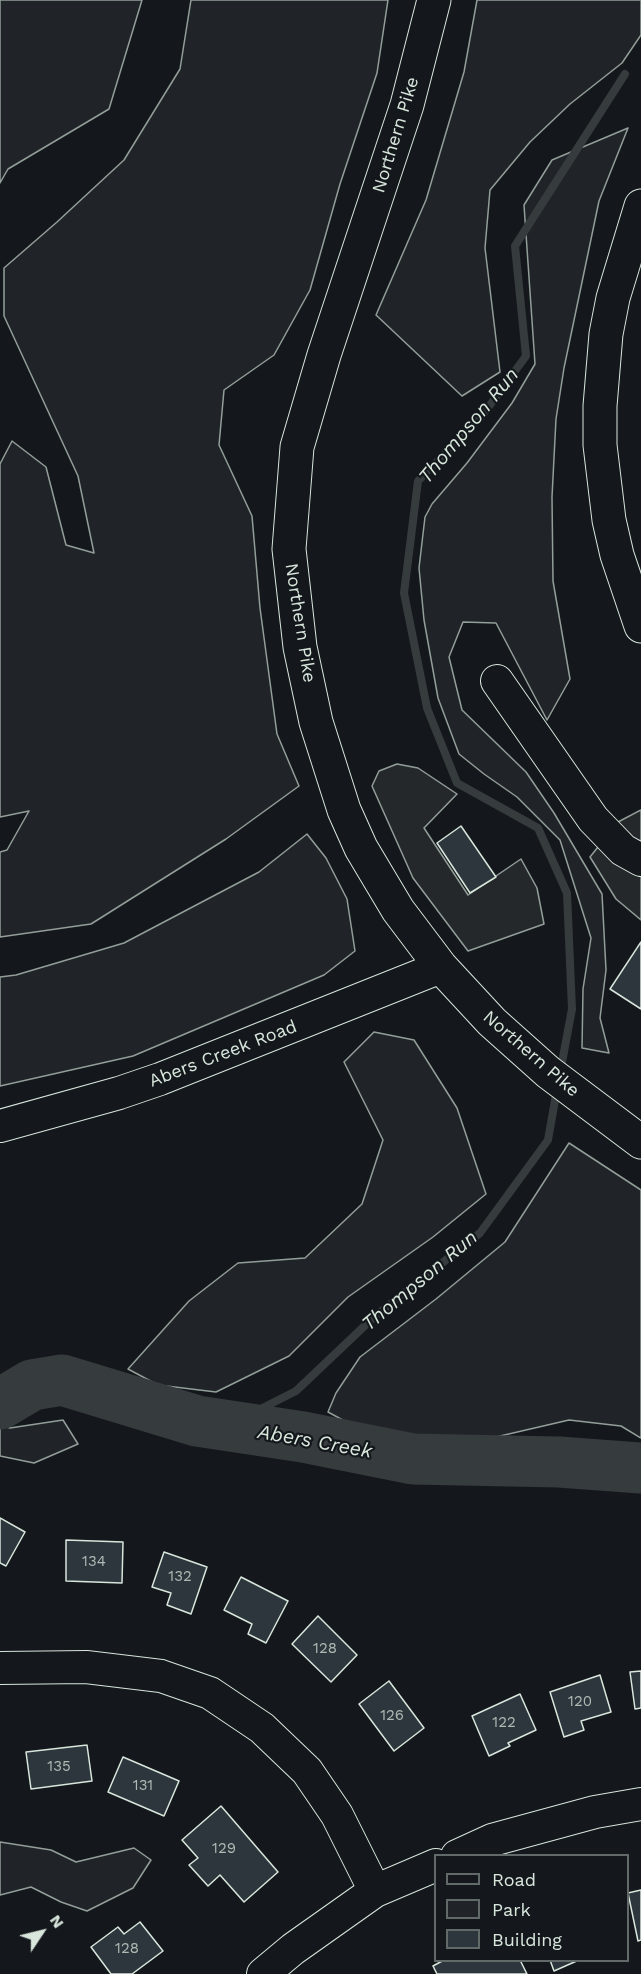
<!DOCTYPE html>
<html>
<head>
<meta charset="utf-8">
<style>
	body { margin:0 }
	#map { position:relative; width:641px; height:1974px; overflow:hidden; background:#14181c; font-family:"Work Sans",sans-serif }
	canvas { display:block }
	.legend { position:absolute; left:434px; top:1854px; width:195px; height:108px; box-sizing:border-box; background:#14181c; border:2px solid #626a69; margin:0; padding:8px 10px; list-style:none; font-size:18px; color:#d8e6dc }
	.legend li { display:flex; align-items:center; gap:12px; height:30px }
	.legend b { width:30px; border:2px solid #626a69 }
	.north { position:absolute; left:12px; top:1902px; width:60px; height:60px; -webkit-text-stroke:4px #14181c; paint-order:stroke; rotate:55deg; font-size:16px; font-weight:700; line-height:24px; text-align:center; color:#d8e6dc }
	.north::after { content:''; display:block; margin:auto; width:21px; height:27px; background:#d8e6dc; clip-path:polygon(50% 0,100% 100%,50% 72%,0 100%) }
</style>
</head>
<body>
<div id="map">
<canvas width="641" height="1974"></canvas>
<ul class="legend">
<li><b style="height:8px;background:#14181c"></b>Road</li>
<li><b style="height:16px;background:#202428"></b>Park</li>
<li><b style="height:16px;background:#2c363c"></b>Building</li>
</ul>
<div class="north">N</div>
</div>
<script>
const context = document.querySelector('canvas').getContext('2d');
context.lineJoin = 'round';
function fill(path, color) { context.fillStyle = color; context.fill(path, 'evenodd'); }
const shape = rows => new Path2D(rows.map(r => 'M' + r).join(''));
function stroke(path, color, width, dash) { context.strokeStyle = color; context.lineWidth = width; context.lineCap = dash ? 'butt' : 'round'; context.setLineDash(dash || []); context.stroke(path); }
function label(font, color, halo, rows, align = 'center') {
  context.font = font + ' "Work Sans",sans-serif'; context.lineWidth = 4.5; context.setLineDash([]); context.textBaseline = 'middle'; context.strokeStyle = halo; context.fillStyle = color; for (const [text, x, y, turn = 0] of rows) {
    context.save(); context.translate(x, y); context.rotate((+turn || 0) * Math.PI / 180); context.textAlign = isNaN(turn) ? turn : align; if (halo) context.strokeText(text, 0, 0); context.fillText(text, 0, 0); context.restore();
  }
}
const green = shape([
	[0,0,142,0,109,109,8,169,0,183,0,0],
	[191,0,388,0,377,73,340,184,310,290,274,355,224,390,219,445,252,516,260,608,277,734,299,786,226,839,91,924,0,937,0,852,7,850,29,811,0,817,0,464,12,441,46,467,66,545,94,553,78,476,4,316,4,268,57,222,124,160,180,69,191,0],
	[477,0,641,0,641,35,622,63,570,104,530,142,490,190,485,248,500,372,462,396,376,315,426,200,464,72,477,0],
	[628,128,599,201,564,368,556,419,552,497,553,581,570,679,547,720,496,623,463,622,449,657,462,710,526,772,554,813,602,894,606,970,600,1018,609,1053,582,1048,583,989,591,938,560,840,517,797,484,774,459,754,438,698,424,620,419,568,425,517,432,504,467,463,512,403,535,364,524,205,552,160,628,128],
	[307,834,326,858,347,899,355,951,324,975,133,1056,0,1086,0,977,16,975,124,943,259,872,307,834],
	[374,1032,414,1040,457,1108,486,1194,433,1237,348,1297,289,1356,216,1392,158,1385,128,1369,189,1301,238,1263,305,1258,362,1204,383,1140,344,1062,374,1032],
	[569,1143,641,1190,641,1438,621,1426,569,1420,470,1443,374,1437,328,1412,336,1393,360,1357,436,1299,505,1242,569,1143],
	[63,1420,78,1444,34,1463,0,1456,0,1425,10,1428,63,1420],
	[0,1842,51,1850,76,1862,134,1848,151,1860,133,1888,87,1911,61,1902,31,1887,0,1895,0,1842]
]);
fill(green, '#202428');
stroke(green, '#939e99', 1.5);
const parking = shape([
	[397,764,418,768,457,794,424,828,468,895,521,859,537,888,544,924,468,951,413,878,372,786,379,771,397,764],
	[641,810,641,920,616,899,590,857,618,822,641,810]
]);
fill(parking, '#24282b');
stroke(parking, '#939e99', 1.5);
stroke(shape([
	[560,1073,572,1009,567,893,538,828,457,783,427,708,404,593,418,481,482,416,526,356,515,246,625,74],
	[227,1426,296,1391,374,1317,480,1233,548,1140,557,1089]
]), '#363b3e', 8);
stroke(shape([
	[0,1404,32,1385,62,1380,197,1421,303,1437,413,1459,559,1462,641,1468]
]), '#363b3e', 51);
const building = shape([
	[461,826,496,877,470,893,437,843,461,826],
	[641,942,641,1009,610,989,641,942],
	[0,1518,25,1532,6,1566,0,1563,0,1518],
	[66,1540,123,1542,122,1583,66,1581,66,1540],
	[164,1552,207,1567,191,1614,167,1605,171,1593,152,1587,164,1552],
	[241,1577,288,1601,266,1643,248,1634,252,1624,224,1610,241,1577],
	[318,1616,357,1655,331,1682,292,1644,318,1616],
	[641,1671,641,1708,635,1709,630,1672,641,1671],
	[600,1675,611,1712,581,1721,584,1730,564,1737,550,1692,600,1675],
	[389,1681,424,1728,394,1751,359,1704,389,1681],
	[520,1694,536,1730,508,1743,510,1746,489,1756,472,1716,520,1694],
	[87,1745,92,1781,31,1789,26,1752,87,1745],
	[123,1757,179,1781,164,1816,108,1792,123,1757],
	[221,1806,278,1872,244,1902,220,1875,208,1886,189,1865,198,1858,182,1840,221,1806],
	[641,1890,641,1940,638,1941,628,1893,641,1890],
	[140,1922,163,1951,132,1974,111,1974,91,1947,118,1927,124,1934,140,1922],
	[444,1960,520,1960,527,1974,437,1974,433,1966,444,1960],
	[550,1960,579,1960,554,1971,550,1960]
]);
fill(building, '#2c363c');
stroke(building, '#d8e6dc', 1.5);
const minor = shape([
	[497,681,593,819,623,850,641,860],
	[0,1126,119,1093,160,1079,441,967],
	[0,1668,86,1667,161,1676,210,1693,262,1728,307,1771,337,1815,375,1891],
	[457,1856,492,1840,595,1812,641,1804],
	[263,1974,293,1949,375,1891,436,1865]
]);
const major = shape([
	[434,0,407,105,324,355,297,447,289,549,300,647,316,722,344,810,361,848,398,910,441,967,492,1022,548,1072,641,1142],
	[641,206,613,298,606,334,600,406,600,445,609,520,617,555,641,626]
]);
stroke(minor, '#d8e6dc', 34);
stroke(major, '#d8e6dc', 35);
stroke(minor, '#14181c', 32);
stroke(major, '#14181c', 33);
label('15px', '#adbab4', null, [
	["134",94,1562],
	["132",180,1577],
	["128",325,1649],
	["120",580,1702],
	["126",392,1716],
	["122",504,1723],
	["135",59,1767],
	["131",143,1786],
	["129",224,1849],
	["128",127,1949]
]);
label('18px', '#d8e6dc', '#14181c', [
	["Northern Pike",396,135,-73],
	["Northern Pike",300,623,81],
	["Abers Creek Road",223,1054,-21],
	["Northern Pike",531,1054,41]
]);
label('italic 20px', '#d8e6dc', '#14181c', [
	["Thompson Run",469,426,-50],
	["Thompson Run",420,1281,-40],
	["Abers Creek",315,1442,10]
]);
</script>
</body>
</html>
